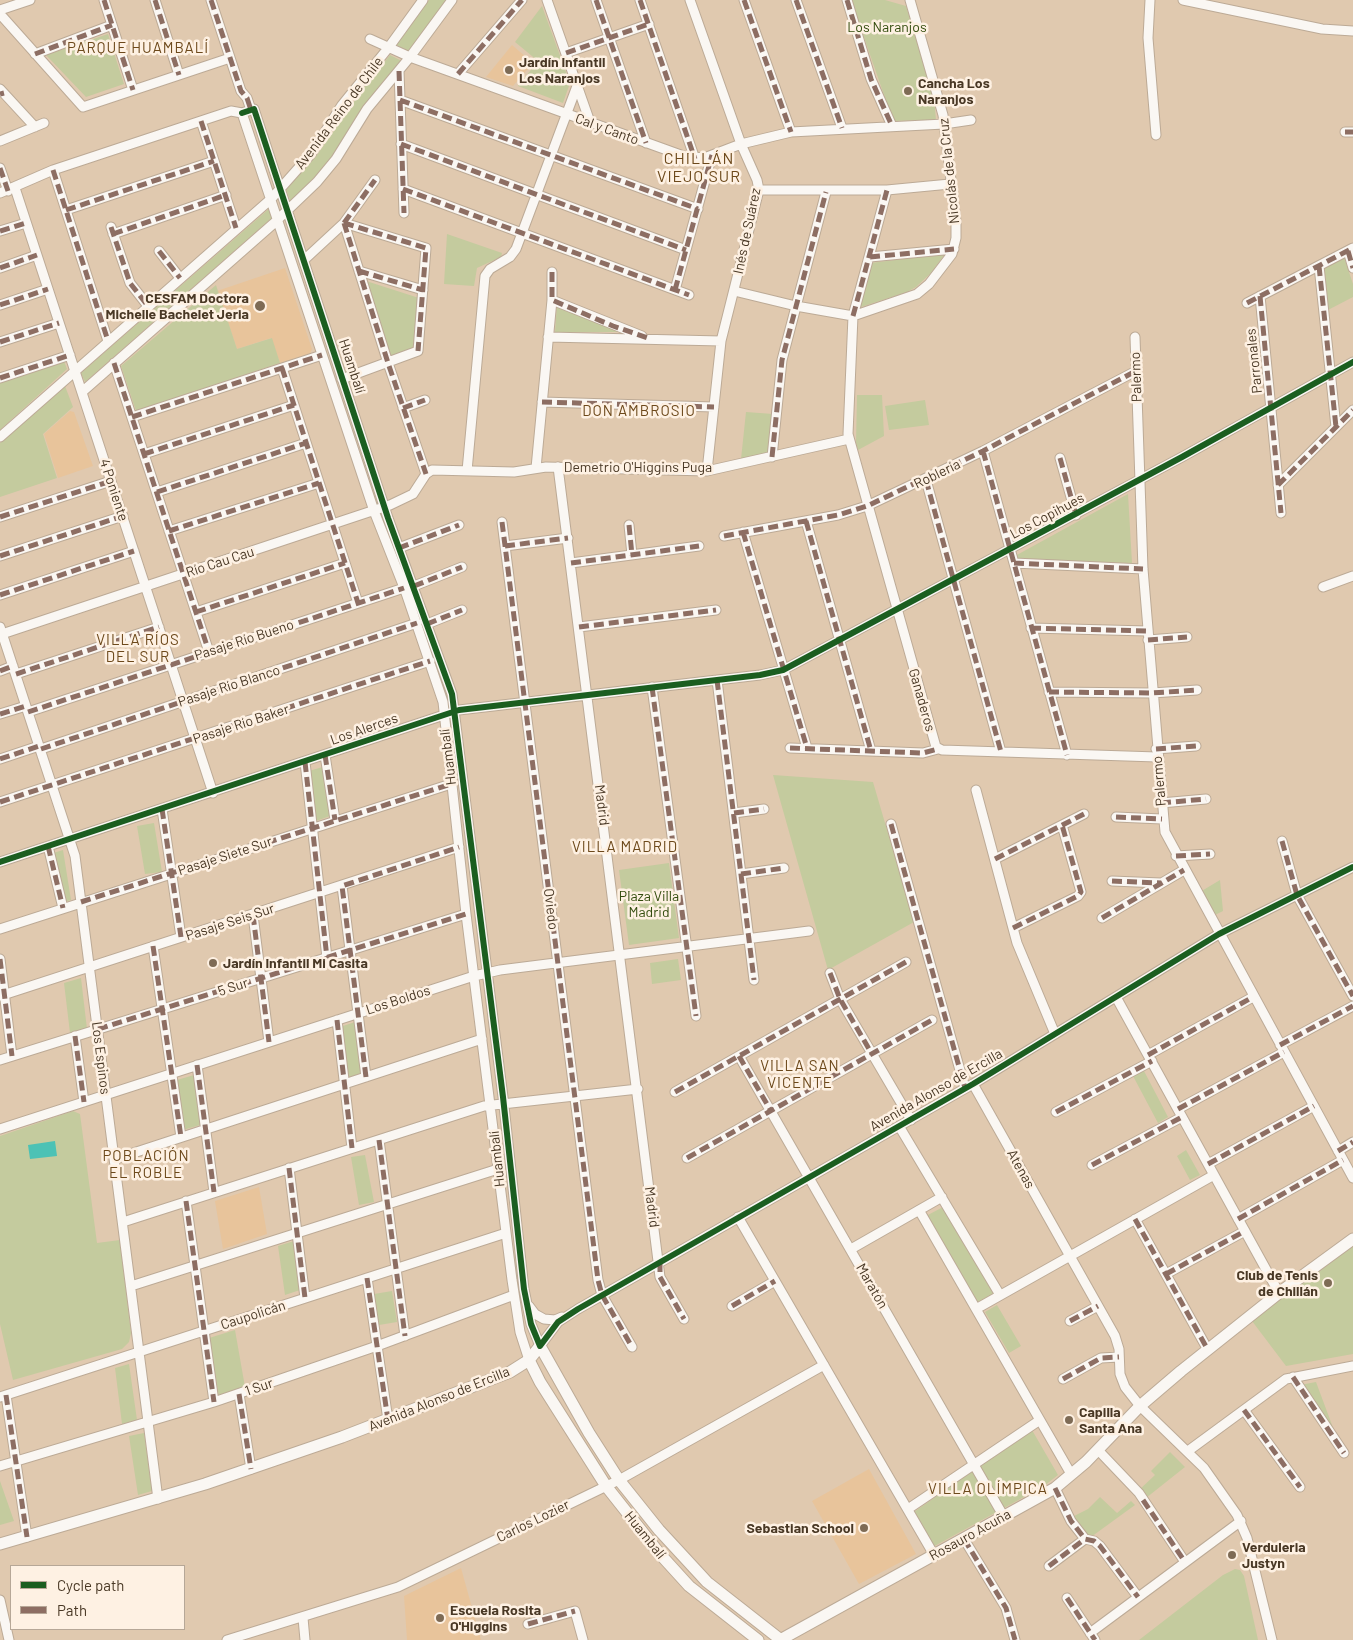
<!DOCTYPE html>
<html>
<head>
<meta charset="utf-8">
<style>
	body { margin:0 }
	#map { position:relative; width:1353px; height:1640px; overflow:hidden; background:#e0c9af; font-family:Barlow,sans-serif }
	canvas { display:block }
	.legend { position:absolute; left:10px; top:1565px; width:175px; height:65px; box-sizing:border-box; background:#fef1e3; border:1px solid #b6a797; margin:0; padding:6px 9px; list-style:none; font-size:15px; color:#493825 }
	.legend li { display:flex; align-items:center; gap:10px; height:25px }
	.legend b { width:25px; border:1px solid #b6a797 }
</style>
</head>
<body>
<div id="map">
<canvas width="1353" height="1640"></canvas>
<ul class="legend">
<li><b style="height:6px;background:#1b5e20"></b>Cycle path</li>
<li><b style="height:6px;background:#8d6e63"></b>Path</li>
</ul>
</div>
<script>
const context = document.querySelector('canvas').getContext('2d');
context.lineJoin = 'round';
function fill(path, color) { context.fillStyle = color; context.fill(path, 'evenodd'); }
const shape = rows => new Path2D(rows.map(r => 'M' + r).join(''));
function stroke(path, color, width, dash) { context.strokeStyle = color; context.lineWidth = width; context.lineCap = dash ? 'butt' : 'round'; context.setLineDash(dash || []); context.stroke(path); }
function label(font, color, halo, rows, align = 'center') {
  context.font = font + ' Barlow,sans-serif'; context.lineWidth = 5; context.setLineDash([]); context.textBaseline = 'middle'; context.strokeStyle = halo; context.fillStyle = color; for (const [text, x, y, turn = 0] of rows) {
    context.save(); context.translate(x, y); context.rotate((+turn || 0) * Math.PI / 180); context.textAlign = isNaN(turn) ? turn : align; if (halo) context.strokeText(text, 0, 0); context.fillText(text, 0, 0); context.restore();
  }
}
fill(shape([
	[512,45,533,63,513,86,486,77],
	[285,268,312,349,310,354,280,363,271,338,237,349,217,291],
	[70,411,74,412,93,466,58,478,44,434],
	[259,1187,267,1234,223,1249,215,1201],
	[869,1469,916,1554,859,1584,812,1501],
	[461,1568,481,1640,407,1640,404,1596]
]), '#e8c49b');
fill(shape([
	[429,0,446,0,409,51,396,45],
	[851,0,885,0,906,6,934,98,936,120,893,121],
	[542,6,570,83,563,103,518,86,538,61,515,42],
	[108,34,124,84,86,97,46,55],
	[390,55,402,61,330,160,311,184,291,202,286,189,317,155,365,86],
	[271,207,274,216,85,382,81,373],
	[447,234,502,253,501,257,477,268,474,286,444,284],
	[945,254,931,273,916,287,907,292,858,308,870,263],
	[1344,257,1353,284,1353,297,1328,310,1324,268],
	[363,280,419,298,416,348,388,357],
	[216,285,237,349,272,338,280,363,136,411,121,366],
	[557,303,631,332,555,332],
	[64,361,67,369,0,430,0,383],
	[65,386,73,407,43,434,57,478,0,497,0,443],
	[857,395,882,395,884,436,858,450,856,443],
	[925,400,929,425,889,430,885,406],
	[746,412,773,414,769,452,741,459],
	[1128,494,1132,563,1018,561,1015,556],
	[326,766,333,815,316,821,309,771],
	[773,775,873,782,914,922,828,970],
	[154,823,162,872,145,874,137,826],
	[63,850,71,900,58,904,47,855],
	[669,863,679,938,629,945,619,870],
	[1220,880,1223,911,1213,916,1200,892],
	[678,959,681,980,652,984,650,963],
	[81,978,87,1029,70,1033,64,983],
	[355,1022,361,1074,346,1079,340,1027],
	[1144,1071,1168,1117,1158,1123,1133,1076],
	[194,1075,200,1125,183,1130,177,1080],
	[73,1111,80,1114,97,1243,120,1240,131,1333,129,1342,122,1349,13,1380,0,1324,0,1136],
	[1186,1150,1200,1175,1190,1180,1177,1156],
	[365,1155,374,1202,359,1205,351,1157],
	[945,1206,994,1293,976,1303,926,1216],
	[294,1241,300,1290,285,1295,278,1246],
	[1353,1244,1353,1354,1286,1366,1252,1321],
	[392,1291,397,1322,379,1325,374,1294],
	[997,1305,1021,1346,1009,1353,985,1312],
	[235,1330,245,1387,219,1397,209,1338],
	[129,1364,137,1420,122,1424,115,1368],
	[1316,1382,1338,1441,1300,1385],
	[1032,1430,1058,1475,1044,1486,931,1548,911,1514],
	[144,1433,152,1491,138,1495,129,1436],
	[1170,1452,1185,1467,1146,1498,1138,1491,1155,1475,1151,1471],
	[0,1481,14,1521,0,1525],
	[1100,1497,1117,1513,1131,1501,1135,1505,1091,1537,1085,1535,1074,1516,1088,1509],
	[1235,1569,1240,1570,1244,1576,1258,1640,1139,1640,1223,1575]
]), '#c4cb9e');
fill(shape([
	[55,1141,57,1156,30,1159,28,1145]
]), '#4cc2b5');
const minor = shape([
	[104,0,133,90],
	[155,0,179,75],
	[211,0,241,91,247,98,251,110],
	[547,0,590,122],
	[596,0,646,143],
	[640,0,695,159],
	[690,0,741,144,757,180,759,190,721,341,707,471],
	[744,0,791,132],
	[796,0,842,128],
	[847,0,871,79,892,126],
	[1150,0,1148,38,1156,135],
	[1183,0,1322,29,1353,31],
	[0,10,30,0],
	[0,14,83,107,230,58],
	[370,39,410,57,689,158,707,157,741,144,791,132,944,124,971,120],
	[566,53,649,24],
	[35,54,112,25],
	[399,71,404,213],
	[458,74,522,0],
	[0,89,35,127],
	[400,100,698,209],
	[242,113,254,109,388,518,452,694,503,1097,524,1289,531,1324,540,1346,558,1322,578,1309,973,1084,1219,934,1353,867],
	[242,113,374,511,405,590,443,702,466,914,512,1280,520,1332,529,1360],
	[201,121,236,228],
	[1345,132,1353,132],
	[0,141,44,123],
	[401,144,686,250],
	[0,168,8,191],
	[53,170,108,341],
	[15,188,213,793],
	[403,189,689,295],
	[759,190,887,190,950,184],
	[887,190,853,316,848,434,936,747,942,750,1157,757],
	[0,193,53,170,231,111,242,113],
	[66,210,214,161],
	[344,223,388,363,426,474],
	[111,227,130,283,148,306],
	[0,231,26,223],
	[113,234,226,195],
	[159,251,180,278],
	[1348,251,1353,268],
	[870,257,954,249],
	[304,260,344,223,375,180],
	[1319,266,1336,427],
	[0,268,37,255],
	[359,271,423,290],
	[675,290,712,155],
	[734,291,796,306,853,316,917,294,929,284,952,254,956,238,956,221,943,115,910,0],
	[1260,296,1281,513],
	[552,300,642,336],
	[1247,303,1353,248],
	[0,305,48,289],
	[548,337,721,341],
	[1135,337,1143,569,1165,832,1353,1178],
	[0,342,59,323],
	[114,363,209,652],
	[282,368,358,603],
	[0,378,70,355],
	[342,379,418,351,426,248,344,223],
	[82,392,273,224,317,182,336,159,367,109,410,57,452,0],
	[542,402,714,407],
	[403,408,425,400],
	[132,417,322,355],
	[0,437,271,199,311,154,342,105,389,47,423,0],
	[983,451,1067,755],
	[144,454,294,405],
	[772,457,782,360,826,192],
	[1060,458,1076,515],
	[558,467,660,1277,684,1319],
	[536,468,552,300,552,272],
	[467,471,485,276,490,269,510,257,516,249,577,86],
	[926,480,1001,752],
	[1278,485,1353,410],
	[157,492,306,443],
	[0,517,111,481],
	[806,521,871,751],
	[502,522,598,1280,602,1295,632,1347],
	[629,525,632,555],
	[169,531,319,483],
	[743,532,807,748],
	[724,536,838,515,867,506,983,451,1136,371],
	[505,546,568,538],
	[399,548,459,525],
	[0,556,123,516],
	[571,563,699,546],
	[1014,563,1143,569],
	[414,586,462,567],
	[1323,587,1353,576],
	[0,595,134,551],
	[196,612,345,563],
	[427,624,462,610],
	[0,627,75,856,158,1499],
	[579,627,716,610],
	[1031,628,1147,631],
	[2,634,390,505,413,494,426,474,432,470,514,472,546,467,707,471,849,439],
	[1148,640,1187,637],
	[0,671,13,666],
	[16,674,159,627],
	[717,680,754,980],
	[652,687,696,1016],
	[1049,692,1152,693,1197,690],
	[28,712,404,588],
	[0,714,26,706],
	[790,748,923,753,938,749],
	[41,749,417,623],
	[1156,749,1196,746],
	[325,755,335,820],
	[0,759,39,746],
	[305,762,327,958],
	[976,790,1017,943,1055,1034],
	[0,802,430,661],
	[1161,803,1206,799],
	[162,809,181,937],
	[734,813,764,809],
	[1116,817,1162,819],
	[891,824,965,1088],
	[1282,841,1297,895,1353,996],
	[48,846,63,908],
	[1176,856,1210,854],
	[995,859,1084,814],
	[0,862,459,710,760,675,783,670,1182,457,1353,362],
	[741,874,784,868],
	[1112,881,1161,883],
	[342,886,366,1077],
	[253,915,269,1042],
	[1102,918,1184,870],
	[1013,928,1078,896,1081,892,1062,825],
	[0,929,451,784],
	[153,946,181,1137],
	[0,959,12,1056],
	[830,973,840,999,911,1120],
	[0,996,459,847],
	[1116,997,1279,1293],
	[337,1020,352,1148],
	[75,1036,84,1102],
	[1280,1045,1353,1006],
	[1148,1055,1253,997],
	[739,1056,1004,1517],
	[0,1060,466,914],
	[197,1065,214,1192],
	[973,1084,1115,1336,1119,1349,1120,1374,1125,1387,1140,1406,1204,1468,1237,1515,1247,1538,1272,1640],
	[675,1092,906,962],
	[1178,1109,1284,1052],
	[1056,1112,1152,1061],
	[899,1126,1000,1295],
	[0,1129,474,976,500,970,809,931],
	[379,1140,405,1336],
	[1338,1151,1353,1142],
	[687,1158,932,1020],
	[115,1159,482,1039],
	[1208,1164,1314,1106],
	[1092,1165,1182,1117],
	[289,1168,305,1298],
	[186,1201,214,1402],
	[919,1210,1071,1474],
	[738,1217,934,1555],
	[1135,1219,1208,1350],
	[1238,1219,1343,1160],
	[123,1222,484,1106,638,1089],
	[851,1249,942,1197],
	[1166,1274,1245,1231],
	[367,1278,388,1420],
	[131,1286,498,1169],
	[529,1306,535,1314,544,1319,555,1320,562,1317],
	[732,1306,775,1281],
	[976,1309,1214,1175],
	[1070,1321,1098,1306],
	[1293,1377,1344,1453],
	[1063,1379,1101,1358,1119,1357],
	[239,1394,251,1469],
	[6,1395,27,1537],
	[0,1397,506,1233],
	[1244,1410,1300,1487],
	[1098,1450,1139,1493,1185,1562],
	[1188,1451,1286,1379,1353,1366],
	[0,1466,214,1402,377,1346,514,1295],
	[1055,1488,1071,1521,1085,1539,1094,1541,1100,1546,1138,1597],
	[908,1509,1040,1420],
	[964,1539,1006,1608,1015,1640],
	[1049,1566,1085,1539],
	[1067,1598,1095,1640],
	[0,1600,9,1640],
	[303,1618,305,1640],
	[528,1624,575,1611,583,1640],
	[1090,1633,1241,1521],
	[227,1640,398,1587,619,1480,824,1365]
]);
const major = shape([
	[529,1360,540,1382,606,1486,659,1553,689,1586,758,1640],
	[0,1544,205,1484,342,1437,510,1372,529,1360,540,1346,589,1433,619,1480,659,1530,707,1582,781,1640],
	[780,1640,1055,1488,1086,1462,1140,1406,1181,1371,1279,1293,1353,1239]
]);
stroke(minor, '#bcaa96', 11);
stroke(major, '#bcaa96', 13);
stroke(minor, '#faf7f3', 9);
stroke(major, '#faf7f3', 11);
stroke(shape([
	[104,0,133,90],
	[155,0,179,75],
	[211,0,241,91,247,98,251,110],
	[596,0,646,143],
	[640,0,695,159],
	[744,0,791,132],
	[796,0,842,128],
	[847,0,871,79,892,126],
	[566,53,649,24],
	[35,54,112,25],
	[399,71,404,213],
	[458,74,522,0],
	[0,94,4,93],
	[400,100,698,209],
	[201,121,236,228],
	[1345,132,1353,132],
	[401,144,686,250],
	[0,168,8,191],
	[53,170,108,341],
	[403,189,689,295],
	[66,210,214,161],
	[344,223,388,363,426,474],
	[344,223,426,248,418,351],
	[344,223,375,180],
	[111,227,130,283,148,306],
	[0,231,26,223],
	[113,234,226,195],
	[159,251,180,278],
	[1348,251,1353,268],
	[870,257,954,249],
	[1319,266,1336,427],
	[0,268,37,255],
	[359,271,423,290],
	[552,272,552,300,613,326,651,339],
	[675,290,712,155],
	[1260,296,1281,513],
	[1247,303,1353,248],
	[0,305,48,289],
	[853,316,887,190],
	[0,342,59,323],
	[114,363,209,652],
	[282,368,358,603],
	[0,378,70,355],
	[542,402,714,407],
	[403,408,425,400],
	[132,417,322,355],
	[983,451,1067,755],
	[144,454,294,405],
	[772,457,782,360,826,192],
	[1060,458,1076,515],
	[926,480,1001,752],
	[1278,485,1353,410],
	[157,492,306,443],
	[0,517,111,481],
	[806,521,871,751],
	[502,522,598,1280,602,1295,632,1347],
	[629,525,632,555],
	[169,531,319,483],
	[743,532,807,748],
	[724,536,838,515,867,506,983,451,1136,371],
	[505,546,568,538],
	[399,548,459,525],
	[0,556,123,516],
	[571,563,699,546],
	[1014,563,1143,569],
	[414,586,462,567],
	[0,595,134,551],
	[196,612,345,563],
	[427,624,462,610],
	[579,627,716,610],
	[1031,628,1147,631],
	[1148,640,1187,637],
	[0,671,13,666],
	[16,674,159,627],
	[717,680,754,980],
	[652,687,696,1016],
	[1049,692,1152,693,1197,690],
	[28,712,404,588],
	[0,714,26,706],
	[790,748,923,753,938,749],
	[41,749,417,623],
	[1156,749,1196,746],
	[325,755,335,820],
	[0,759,39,746],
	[305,762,327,958],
	[0,802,430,661],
	[1161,803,1206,799],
	[162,809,181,937],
	[734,813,764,809],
	[1116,817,1162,819],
	[891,824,965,1088],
	[1282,841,1297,895,1353,996],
	[48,846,63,908],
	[1176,856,1210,854],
	[995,859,1084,814],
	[741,874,784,868],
	[1112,881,1161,883],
	[81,902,451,784],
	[253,915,269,1042],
	[1102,918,1184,870],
	[1013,928,1078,896,1081,892,1062,825],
	[153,946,181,1137],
	[0,959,12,1056],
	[830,973,840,999,872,1054],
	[337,1020,352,1148],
	[98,1029,466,914],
	[75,1036,84,1102],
	[1280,1045,1353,1006],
	[1148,1055,1253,997],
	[739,1056,771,1111],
	[197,1065,214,1192],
	[366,1077,342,886,459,847],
	[675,1092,906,962],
	[1178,1109,1284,1052],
	[1056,1112,1152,1061],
	[379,1140,405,1336],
	[1338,1151,1353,1142],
	[687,1158,932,1020],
	[1208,1164,1314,1106],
	[1092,1165,1182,1117],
	[289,1168,305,1298],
	[186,1201,214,1402],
	[1135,1219,1208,1350],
	[1238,1219,1343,1160],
	[660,1262,660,1277,684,1319],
	[1166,1274,1245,1231],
	[367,1278,388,1420],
	[732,1306,775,1281],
	[1070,1321,1098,1306],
	[1293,1377,1344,1453],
	[1063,1379,1101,1358,1119,1357],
	[239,1394,251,1469],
	[6,1395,27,1537],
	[1244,1410,1300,1487],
	[1055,1488,1071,1521,1085,1539,1094,1541,1100,1546,1138,1597],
	[1143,1500,1185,1562],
	[964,1539,1006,1608,1015,1640],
	[1049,1566,1085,1539],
	[1067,1598,1095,1640],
	[528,1624,575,1611]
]), '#8d6e63', 5, [10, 5]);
stroke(shape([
	[242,113,254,109,388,518,452,694,503,1097,524,1289,531,1324,540,1346,558,1322,578,1309,973,1084,1219,934,1353,867],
	[0,862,459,710,760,675,783,670,1182,457,1353,362]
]), '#1b5e20', 6);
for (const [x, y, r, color] of [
	[509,70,5,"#7e6b55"],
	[908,91,5,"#7e6b55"],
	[260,306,6,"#7e6b55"],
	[213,963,5,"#7e6b55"],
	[1328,1283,5,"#7e6b55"],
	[1069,1420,5,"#7e6b55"],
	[864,1528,5,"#7e6b55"],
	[1232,1555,5,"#7e6b55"],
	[440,1618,5,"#7e6b55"]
]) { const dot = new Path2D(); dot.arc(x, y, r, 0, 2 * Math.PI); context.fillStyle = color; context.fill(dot); stroke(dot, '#fef1e3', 2); }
label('14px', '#324c0d', '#fef1e3', [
	["Los Naranjos",887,27],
	["Plaza Villa",649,896],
	["Madrid",649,912]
]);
label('bold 14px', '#493825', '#fef1e3', [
	["Jardín Infantil",519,62],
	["Los Naranjos",519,78],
	["Cancha Los",918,83],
	["Naranjos",918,99],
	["CESFAM Doctora",249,298,"right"],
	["Michelle Bachelet Jeria",249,314,"right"],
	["Jardín Infantil Mi Casita",223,963],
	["Club de Tenis",1318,1275,"right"],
	["de Chillán",1318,1291,"right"],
	["Capilla",1079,1412],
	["Santa Ana",1079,1428],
	["Sebastian School",854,1528,"right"],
	["Verduleria",1242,1547],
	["Justyn",1242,1563],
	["Escuela Rosita",450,1610],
	["O'Higgins",450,1626]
], 'left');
label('14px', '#493825', '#fef1e3', [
	["Avenida Reino de Chile",339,113,-53],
	["Cal y Canto",607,129,20],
	["Nicolás de la Cruz",949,171,-96],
	["Inés de Suárez",747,231,-78],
	["Parronales",1254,361,-96],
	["Huambalí",352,366,72],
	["Palermo",1136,377,-92],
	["Demetrio O'Higgins Puga",638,467],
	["Roblería",937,474,-26],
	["4 Poniente",114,490,72],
	["Los Copihues",1047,516,-28],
	["Río Cau Cau",220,562,-18],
	["Pasaje Río Bueno",244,640,-18],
	["Pasaje Río Blanco",229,686,-18],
	["Ganaderos",922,700,74],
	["Pasaje Río Baker",241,724,-18],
	["Los Alerces",364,729,-19],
	["Huambalí",448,757,-97],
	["Palermo",1159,781,-95],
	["Madrid",602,805,83],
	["Pasaje Siete Sur",225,856,-18],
	["Oviedo",551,909,83],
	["Pasaje Seis Sur",230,922,-18],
	["5 Sur",233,987,-18],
	["Los Boldos",398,1000,-18],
	["Los Espinos",101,1058,83],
	["Avenida Alonso de Ercilla",936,1090,-30],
	["Huambalí",497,1159,-96],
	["Atenas",1021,1169,61],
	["Madrid",652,1207,83],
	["Maratón",872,1286,60],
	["Caupolicán",253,1315,-18],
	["1 Sur",259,1387,-19],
	["Avenida Alonso de Ercilla",439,1399,-22],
	["Carlos Lozier",533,1521,-26],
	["Huambalí",645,1535,51],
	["Rosauro Acuña",970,1535,-29]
]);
context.letterSpacing = '1px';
label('15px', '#6d491b', '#fef1e3', [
	["PARQUE HUAMBALÍ",138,48],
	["DON AMBROSIO",639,411],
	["VILLA RÍOS",138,640],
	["DEL SUR",138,657],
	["VILLA MADRID",625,847],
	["VILLA SAN",800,1066],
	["VICENTE",800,1083],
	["POBLACIÓN",146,1156],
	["EL ROBLE",146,1173],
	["VILLA OLÍMPICA",988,1489]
]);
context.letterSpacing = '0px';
context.letterSpacing = '1px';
label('16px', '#6d491b', '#fef1e3', [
	["CHILLÁN",699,159],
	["VIEJO SUR",699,177]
]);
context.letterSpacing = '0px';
</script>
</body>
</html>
